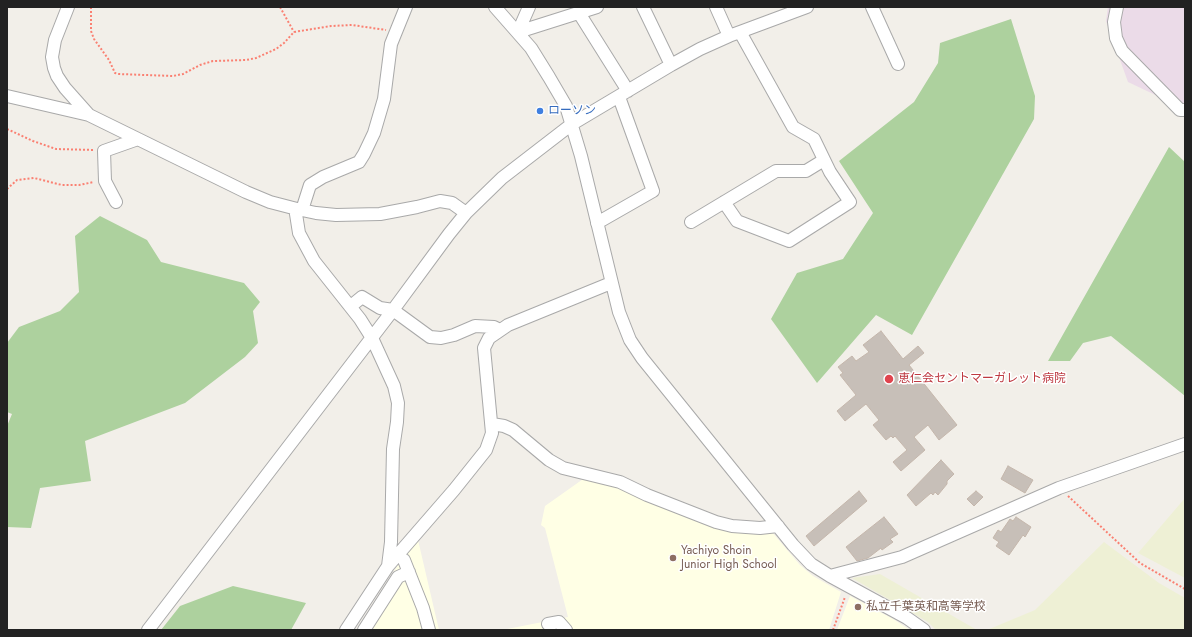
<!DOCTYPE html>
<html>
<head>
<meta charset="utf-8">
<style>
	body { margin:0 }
	#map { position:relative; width:1192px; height:637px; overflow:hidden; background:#f2efe9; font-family:Jost,sans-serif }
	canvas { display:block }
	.frame { position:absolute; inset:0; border:8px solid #222; pointer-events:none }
</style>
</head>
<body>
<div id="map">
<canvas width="1192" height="637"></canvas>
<div class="frame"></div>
</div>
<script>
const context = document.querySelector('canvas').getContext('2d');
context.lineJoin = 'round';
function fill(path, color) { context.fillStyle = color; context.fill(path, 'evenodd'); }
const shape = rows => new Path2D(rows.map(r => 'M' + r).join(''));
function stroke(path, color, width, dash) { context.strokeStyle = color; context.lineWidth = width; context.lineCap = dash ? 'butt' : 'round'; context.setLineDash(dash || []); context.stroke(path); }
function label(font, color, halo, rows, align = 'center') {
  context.font = font + ' Jost,"Noto Sans JP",sans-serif'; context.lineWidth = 3; context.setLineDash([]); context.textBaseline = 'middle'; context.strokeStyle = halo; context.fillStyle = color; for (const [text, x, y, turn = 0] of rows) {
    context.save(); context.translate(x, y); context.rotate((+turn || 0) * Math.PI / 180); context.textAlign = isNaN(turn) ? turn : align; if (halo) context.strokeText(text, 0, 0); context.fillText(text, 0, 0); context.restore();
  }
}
fill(shape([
	[1108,7,1185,7,1185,109,1128,82,1106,21]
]), '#ebdbe8');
fill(shape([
	[586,477,619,485,646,499,771,531,800,565,813,576,841,592,829,630,502,630,568,617,545,528,541,525,545,506],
	[418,540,439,630,357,630,398,565],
	[850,596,893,619,910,630,837,630]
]), '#ffffe5');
fill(shape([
	[1185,498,1185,578,1138,553],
	[1104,542,1159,583,1185,598,1185,630,987,630,1035,610],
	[880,574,977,630,936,630,928,622,852,578]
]), '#eef0d5');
fill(shape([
	[1011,19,1035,96,1034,119,912,335,876,315,817,383,771,319,797,273,843,259,873,213,839,161,914,102,938,63,940,43],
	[1169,147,1185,162,1185,396,1111,336,1083,343,1070,361,1048,361],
	[100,216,147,240,161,262,244,283,260,302,253,311,258,343,245,357,185,403,85,441,91,481,40,488,31,528,7,527,7,426,12,414,7,412,7,343,19,327,60,311,79,292,75,236],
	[233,586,306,603,291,630,161,630,180,606]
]), '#add19e');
const building = shape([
	[881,331,903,359,918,346,924,353,909,365,957,425,939,440,928,425,914,437,925,450,901,471,893,462,907,450,895,436,893,438,891,436,886,440,873,425,879,420,866,404,845,421,837,411,856,395,840,375,843,373,838,367,852,356,856,361,869,352,863,345,881,331],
	[941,460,954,474,947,481,947,484,938,495,935,492,933,495,931,493,916,506,907,495,941,460],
	[1008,466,1033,480,1025,493,1001,479,1008,466],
	[859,491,867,501,814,546,806,536,859,491],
	[976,491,983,497,974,506,967,499,976,491],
	[884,517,898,534,890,539,893,542,882,550,881,548,868,558,857,561,846,547,884,517],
	[1016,517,1031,527,1025,537,1023,535,1009,555,996,546,999,542,993,538,998,530,1001,532,1010,519,1013,521,1016,517]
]);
fill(building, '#c7bfb8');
stroke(building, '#c4b6ab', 1);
const minor = shape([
	[68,7,55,40,52,57,54,68,57,76,65,88,89,115],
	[495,7,531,48,549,77,566,106,581,156,619,312,630,340,642,358,793,545,811,564,830,576,907,618,924,630],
	[643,7,671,65],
	[716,7,729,36],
	[872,7,898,64],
	[1117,7,1114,22,1116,38,1122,51,1180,110,1185,110],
	[579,13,628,91],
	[518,32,597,7],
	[518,32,529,7],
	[7,96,89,115,246,192,270,202,297,209,316,213,336,215,380,214,417,207,440,201,452,203,466,213],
	[116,202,105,181,104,151,138,139],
	[724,202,737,221,789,241,850,202,830,172,814,139,793,127,740,32],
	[297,209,296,214,299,233,314,261,360,319,372,338,394,386,398,403,397,422,393,449,391,542,388,566],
	[302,210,310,185,323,177,359,162,364,154,374,133,384,99,391,44,406,7],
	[691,222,776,171,806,171,824,160],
	[597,223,653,191,619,97],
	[351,306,362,297,380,308,393,310,430,337,441,338,454,335,475,326,494,327,500,330],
	[492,424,504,426,513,430,549,460,563,468,620,482,647,495,716,522,732,526,760,528,778,526],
	[404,560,423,608,429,630],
	[830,576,902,557,1059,488,1185,444],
	[548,624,559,622,566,630],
	[148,630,393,310,449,234,466,213,502,178,572,124,671,65,700,49,729,36,807,7],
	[346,630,388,566,454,490,486,450,492,433,484,348,489,338,508,325,611,283],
	[364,630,398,577,409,572]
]);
stroke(minor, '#a9a9a9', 14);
stroke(shape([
	[91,7,91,31,94,39,109,60,115,73,118,74,173,76,183,74,200,65,213,61,246,60,256,58,276,49,284,43,294,32,331,26,352,25,386,30],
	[280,7,294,32],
	[7,129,33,141,56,149,94,150],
	[7,189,17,180,34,178,62,185,79,185,94,182],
	[1068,496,1140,563,1185,589],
	[833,630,845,597]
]), '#fa8072', 2, [2, 2]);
stroke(minor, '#fff', 12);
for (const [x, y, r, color] of [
	[540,111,4,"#3f7fe0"],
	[889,379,5,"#e0444e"],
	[673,558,4,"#8d6e63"],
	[858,607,4,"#8d6e63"]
]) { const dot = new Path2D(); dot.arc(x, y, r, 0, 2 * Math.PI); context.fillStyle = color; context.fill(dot); stroke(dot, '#fff', 1.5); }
label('12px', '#366cbe', '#fff', [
	["ローソン",548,111]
], 'left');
label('12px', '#be3a42', '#fff', [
	["恵仁会セントマーガレット病院",898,379]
], 'left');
label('12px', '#785e54', '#fff', [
	["Yachiyo Shoin",681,551],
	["Junior High School",681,565],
	["私立千葉英和高等学校",866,607]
], 'left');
</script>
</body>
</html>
